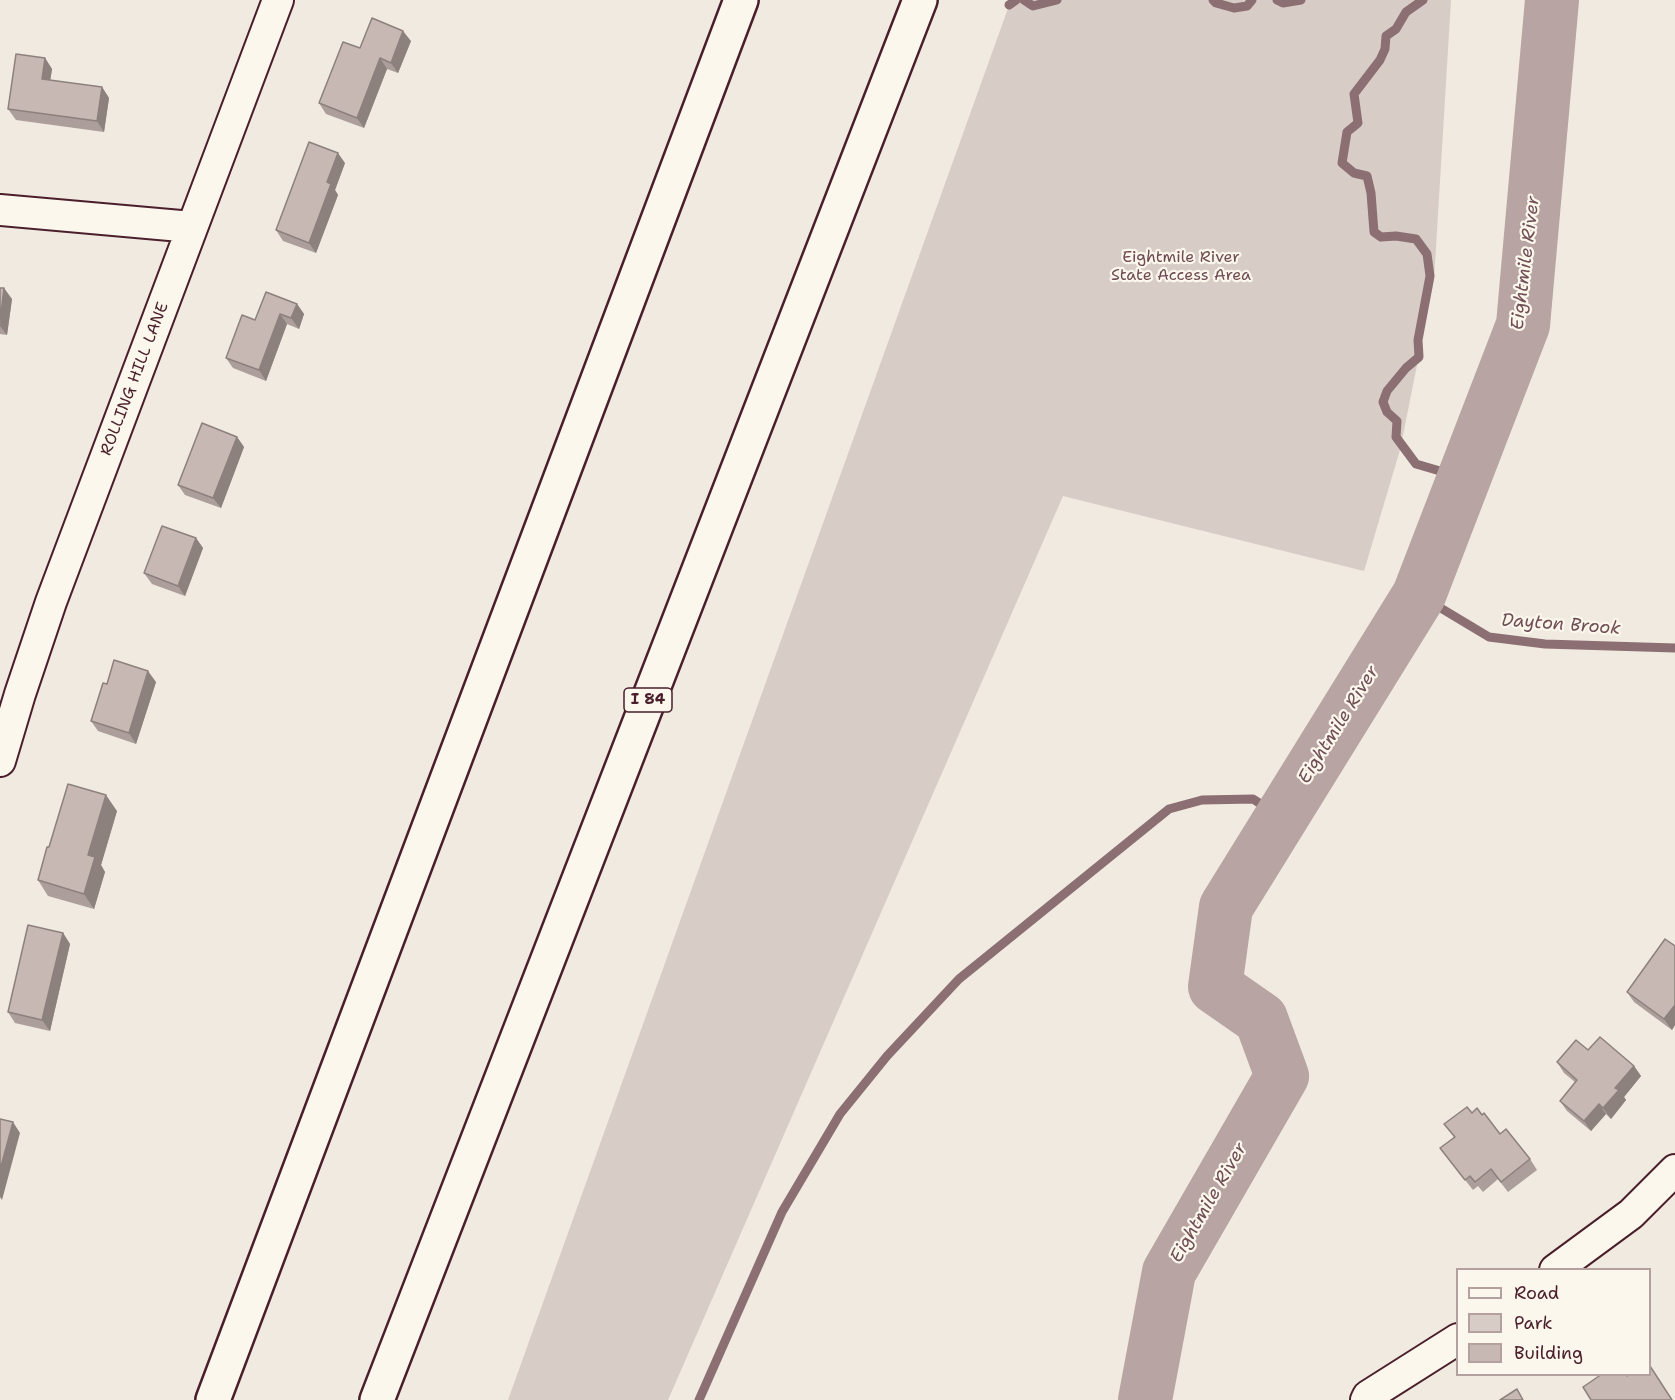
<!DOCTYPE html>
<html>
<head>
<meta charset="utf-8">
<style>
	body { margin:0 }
	#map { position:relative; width:1675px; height:1400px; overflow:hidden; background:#f0eae0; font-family:"Shantell Sans",sans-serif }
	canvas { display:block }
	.legend { position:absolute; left:1456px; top:1268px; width:195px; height:108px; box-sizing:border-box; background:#fbf7ec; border:2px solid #b4a19f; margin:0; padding:8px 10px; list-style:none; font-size:18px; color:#4a1f2b }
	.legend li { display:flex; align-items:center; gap:12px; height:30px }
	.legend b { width:30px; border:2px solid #b4a19f }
</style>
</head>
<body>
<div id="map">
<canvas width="1675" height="1400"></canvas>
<ul class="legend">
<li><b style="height:8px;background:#fbf7ec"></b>Road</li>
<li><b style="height:16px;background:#d8ccc6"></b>Park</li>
<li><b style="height:16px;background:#c8b8b3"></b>Building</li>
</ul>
</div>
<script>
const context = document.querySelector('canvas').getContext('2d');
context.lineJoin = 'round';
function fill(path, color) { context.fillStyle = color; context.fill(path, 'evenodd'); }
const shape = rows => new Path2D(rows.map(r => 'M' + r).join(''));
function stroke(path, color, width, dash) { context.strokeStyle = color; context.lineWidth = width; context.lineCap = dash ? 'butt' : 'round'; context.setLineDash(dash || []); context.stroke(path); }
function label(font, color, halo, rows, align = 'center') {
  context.font = font + ' "Shantell Sans",sans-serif'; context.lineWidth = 4.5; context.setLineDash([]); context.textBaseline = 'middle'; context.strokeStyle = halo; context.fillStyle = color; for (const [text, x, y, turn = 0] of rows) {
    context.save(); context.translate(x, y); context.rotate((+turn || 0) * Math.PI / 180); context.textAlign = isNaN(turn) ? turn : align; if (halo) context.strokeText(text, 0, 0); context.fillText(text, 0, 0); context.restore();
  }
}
fill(shape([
	[1011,0,1451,0,1434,280,1400,450,1364,571,1063,496,668,1400,508,1400]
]), '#d8ccc6');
stroke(shape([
	[1024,0,1033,6,1057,0],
	[1213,0,1216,3,1234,8,1247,6,1252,0],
	[1277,0,1283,3,1301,0],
	[1423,0,1406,12,1396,29,1386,36,1385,49,1380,60,1354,94,1358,123,1347,132,1342,163,1354,173,1367,176,1371,193,1374,232,1381,237,1396,236,1416,239,1427,254,1430,276,1418,340,1419,357,1406,368,1387,391,1383,402,1387,412,1397,421,1396,437,1416,464,1464,478],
	[1009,5,1016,0],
	[1419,595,1489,637,1545,644,1675,648],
	[699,1400,782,1212,840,1114,887,1056,959,979,1169,809,1202,800,1253,799,1281,817]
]), '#8c6f72', 9);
stroke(shape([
	[1145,1400,1169,1272,1282,1076,1261,1019,1215,987,1226,907,1419,595,1523,325,1552,0]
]), '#b8a4a2', 54);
const street = shape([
	[0,210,192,227],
	[0,761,20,694,51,602,278,0],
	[1555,1270,1631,1214,1675,1170],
	[1366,1400,1368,1396,1458,1339]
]);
const highway = shape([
	[213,1400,741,0],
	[377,1400,920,0]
]);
stroke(street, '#4a1f2b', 34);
stroke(highway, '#4a1f2b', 38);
stroke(street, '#fbf7ec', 30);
stroke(highway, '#fbf7ec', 33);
fill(shape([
	[411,41,398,73,387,69,364,128,326,114,319,103,360,48],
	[45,58,52,69,50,80,102,87,109,98,104,132,16,120,8,109],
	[345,163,335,190,338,195,316,253,283,241,276,230],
	[0,288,12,299,7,335,0,334],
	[297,304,304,314,299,329,287,324,266,381,233,368,226,358,255,320],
	[237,437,244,447,221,508,185,495,178,485],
	[196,538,203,548,185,596,152,584,144,573],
	[156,682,136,744,98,731,91,721,107,684],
	[117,811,101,865,105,872,94,909,48,896,38,880,49,847],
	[63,933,70,944,50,1031,15,1023,8,1012],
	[1675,946,1675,1025,1672,1030,1634,1002,1627,992],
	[1588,1050,1634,1066,1641,1076,1624,1097,1626,1100,1611,1119,1606,1114,1591,1131,1567,1111,1560,1101,1575,1082,1564,1073,1557,1062],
	[1472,1113,1482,1115,1500,1134,1530,1159,1537,1170,1508,1192,1498,1179,1483,1192,1478,1186,1473,1190,1440,1148,1454,1137,1444,1124]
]), '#ac9e9a');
fill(shape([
	[403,31,411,41,398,73,391,63],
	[45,58,52,69,49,89,42,79],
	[380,58,387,69,364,128,357,118],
	[102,87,109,98,104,132,97,121],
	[338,153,345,163,335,190,338,195,316,253,309,243,327,182],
	[4,288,12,299,7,335,0,326],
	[297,304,304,314,299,329,291,318],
	[280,314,287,324,266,381,259,370],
	[237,437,244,447,221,508,213,498],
	[196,538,203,548,185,596,178,586],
	[148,671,156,682,136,744,129,733],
	[106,795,117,811,101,865,105,872,94,909,84,894,88,855],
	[63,933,70,944,50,1031,42,1020],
	[1675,1005,1675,1025,1672,1030,1664,1019],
	[1634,1066,1641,1076,1624,1097,1626,1100,1611,1119,1603,1108,1615,1088],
	[1599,1104,1606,1114,1591,1131,1584,1121],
	[13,1122,20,1133,2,1200,0,1197,0,1170]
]), '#8c817d');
const building = shape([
	[372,18,403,31,391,63,380,58,357,118,319,103,343,42,360,48,372,18],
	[16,54,45,58,42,79,102,87,97,121,8,109,16,54],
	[309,142,338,153,327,182,331,184,309,243,276,230,309,142],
	[0,288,4,288,0,322,0,288],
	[266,292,297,304,291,318,280,314,259,370,226,358,242,315,255,320,266,292],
	[202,423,237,437,213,498,178,485,202,423],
	[162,526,196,538,178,586,144,573,162,526],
	[114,660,148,671,129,733,91,721,103,683,107,684,114,660],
	[68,784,106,795,88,855,95,857,84,894,38,880,47,847,49,847,68,784],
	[28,925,63,933,42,1020,8,1012,28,925],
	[1665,939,1675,946,1675,1005,1664,1019,1627,992,1665,939],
	[1600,1037,1634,1066,1615,1088,1619,1090,1603,1108,1599,1104,1584,1121,1560,1101,1577,1080,1557,1062,1576,1040,1588,1050,1600,1037],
	[1467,1107,1472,1113,1477,1108,1482,1115,1484,1113,1500,1134,1506,1129,1530,1159,1501,1182,1491,1169,1475,1182,1470,1176,1465,1180,1440,1148,1455,1137,1444,1124,1467,1107],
	[0,1119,13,1122,0,1170,0,1119],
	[1650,1366,1672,1400,1591,1400,1583,1387,1602,1374,1626,1374,1627,1376,1630,1374,1650,1374,1650,1366],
	[1517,1389,1523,1400,1500,1400,1517,1389]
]);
fill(building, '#c8b8b3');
stroke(building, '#8c817d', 1.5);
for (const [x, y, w] of [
	[648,700,48]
]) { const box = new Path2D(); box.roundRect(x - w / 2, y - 12, w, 24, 4.5); context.fillStyle = '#fbf7ec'; context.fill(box); stroke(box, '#4a1f2b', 1.5); }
label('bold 15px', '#4a1f2b', null, [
	["I 84",648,700]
]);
label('16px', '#6e4a52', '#fbf7ec', [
	["Eightmile River",1181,258],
	["State Access Area",1181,276]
]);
label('16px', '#4a1f2b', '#fbf7ec', [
	["ROLLING HILL LANE",135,379,-69]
]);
label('italic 18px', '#704e55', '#fbf7ec', [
	["Eightmile River",1526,263,-83],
	["Dayton Brook",1561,625,4],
	["Eightmile River",1339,725,-58],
	["Eightmile River",1209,1203,-60]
]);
</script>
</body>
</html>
